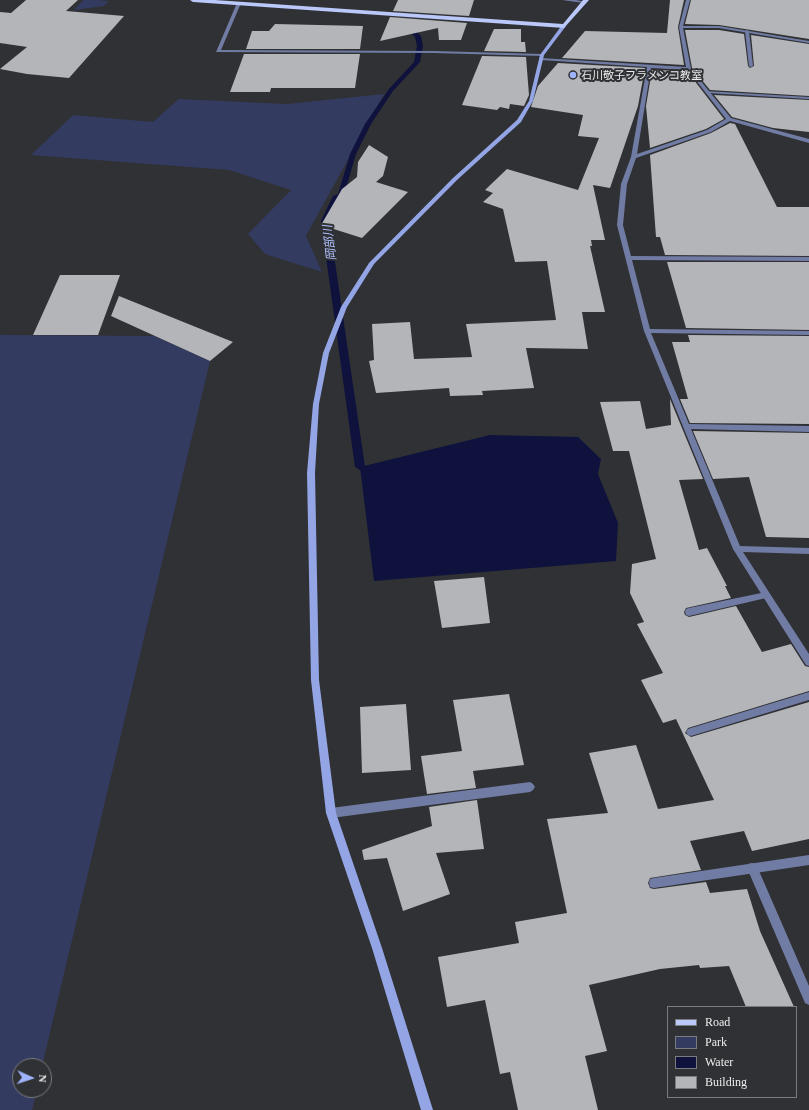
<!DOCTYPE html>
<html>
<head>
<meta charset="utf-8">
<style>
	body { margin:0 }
	#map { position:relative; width:809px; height:1110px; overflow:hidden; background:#303134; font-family:Georgia,serif }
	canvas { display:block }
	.legend { position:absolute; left:667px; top:1006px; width:130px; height:92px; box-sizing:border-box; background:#303134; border:1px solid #7b7c7e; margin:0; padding:5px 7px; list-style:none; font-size:12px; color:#ecedee }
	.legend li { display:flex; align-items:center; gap:8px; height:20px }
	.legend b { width:20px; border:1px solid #7b7c7e }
	.north { position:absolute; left:12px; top:1058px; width:40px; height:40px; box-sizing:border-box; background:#303134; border:1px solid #7b7c7e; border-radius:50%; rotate:93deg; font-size:11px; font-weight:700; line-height:16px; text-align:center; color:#ecedee }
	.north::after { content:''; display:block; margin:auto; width:14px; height:18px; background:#a0b3fd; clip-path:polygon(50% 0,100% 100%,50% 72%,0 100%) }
</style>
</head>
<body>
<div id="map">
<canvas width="809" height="1110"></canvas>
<ul class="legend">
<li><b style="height:5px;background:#bac8fa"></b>Road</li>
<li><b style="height:11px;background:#333b60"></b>Park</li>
<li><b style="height:11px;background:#0e123d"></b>Water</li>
<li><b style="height:11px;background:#b4b5b8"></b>Building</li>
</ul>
<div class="north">N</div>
</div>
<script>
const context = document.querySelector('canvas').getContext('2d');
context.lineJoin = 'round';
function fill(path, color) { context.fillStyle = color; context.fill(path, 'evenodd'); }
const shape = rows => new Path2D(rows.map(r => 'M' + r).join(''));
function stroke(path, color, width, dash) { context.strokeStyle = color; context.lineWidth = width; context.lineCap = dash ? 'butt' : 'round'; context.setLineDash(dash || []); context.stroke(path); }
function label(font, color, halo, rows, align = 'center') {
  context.font = font + ' Georgia,"Noto Sans JP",serif'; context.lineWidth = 4; context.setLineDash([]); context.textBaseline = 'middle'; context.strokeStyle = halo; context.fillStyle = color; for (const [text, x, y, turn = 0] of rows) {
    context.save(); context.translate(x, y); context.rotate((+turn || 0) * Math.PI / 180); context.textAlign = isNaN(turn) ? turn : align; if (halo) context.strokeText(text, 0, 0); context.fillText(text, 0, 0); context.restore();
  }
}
fill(shape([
	[83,0,97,0,109,1,104,6,74,10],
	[384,94,306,236,322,272,265,254,248,234,291,190,229,170,31,155,73,115,153,122,179,99,287,104],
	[0,335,154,336,210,361,42,1066,20,1066,20,1090,37,1090,32,1110,0,1110]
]), '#333b60');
fill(shape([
	[490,435,578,437,601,459,598,474,618,523,616,561,374,581,360,467]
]), '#0e123d');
fill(shape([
	[405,25,409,25,421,36,423,46,420,62,393,91,371,124,356,154,344,195,339,197,329,221,365,467,360,470,355,467,321,221,333,196,338,194,350,154,365,124,389,89,414,62,417,46,415,37,405,27,405,25]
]), '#0e123d');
fill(shape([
	[26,0,78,0,66,11,124,16,69,78,27,74,0,69,27,47,0,43,0,12,11,13],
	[398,0,474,0,469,16,393,11],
	[670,0,684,0,678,27,684,65,562,58,585,31,667,33],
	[691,0,809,0,809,39,719,25,685,24],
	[390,17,467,23,461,40,439,40,438,28,380,41],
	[275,24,363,26,360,49,246,49,252,31,269,31],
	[494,29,521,29,521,42,525,42,526,52,484,51],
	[685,30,719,30,744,34,748,66,750,68,754,66,751,35,809,44,809,96,710,90,692,68],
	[244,54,360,54,355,88,271,88,270,92,230,92],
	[482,56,526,57,529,95,524,106,510,104,509,109,500,107,497,110,462,105],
	[558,63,645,68,638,106,610,188,593,185,605,240,591,240,592,246,590,246,605,312,582,312,588,349,526,348,534,388,482,391,483,395,450,396,449,388,376,393,369,361,374,360,372,324,410,322,414,359,472,357,466,324,556,320,547,261,515,262,503,209,483,202,493,193,485,190,507,169,578,190,599,138,578,136,583,115,531,107,538,86],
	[652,70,687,71,724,119,706,129,650,148,646,106],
	[714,95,809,100,809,132,773,128,732,117],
	[730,123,735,124,777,207,809,207,809,256,665,255,660,237,656,237,650,155,711,133],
	[369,145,388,157,383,176,376,182,408,192,362,238,321,225,342,189,357,177,358,162],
	[667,262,809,262,809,330,686,328],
	[60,275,120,275,98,335,33,335],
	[119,296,233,342,210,361,111,316],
	[688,335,809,336,809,424,690,423,680,399,688,399,672,342,690,342],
	[670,399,703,479,679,480,699,550,707,548,727,586,725,586,731,598,686,608,684,612,685,615,689,617,736,606,762,652,791,644,805,666,809,667,809,691,688,728,685,733,691,737,809,702,809,839,752,851,744,831,690,841,701,870,650,878,648,883,650,888,654,889,706,882,710,893,747,889,760,931,794,1007,746,1007,729,966,700,968,699,965,660,969,589,985,607,1051,585,1056,598,1110,518,1110,510,1072,500,1074,485,1000,447,1007,438,957,519,943,515,922,567,913,547,819,608,813,589,753,636,745,658,809,714,800,676,719,663,723,641,680,663,673,637,624,644,622,630,593,632,564,656,559,629,451,613,451,600,402,640,401,646,429,671,425],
	[693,431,809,433,809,538,766,537,749,477,713,479],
	[484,577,490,623,442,628,434,581],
	[509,694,524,765,473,771,476,788,427,794,421,756,462,751,453,700],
	[406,704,411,770,362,773,360,707],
	[477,800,484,849,436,853,450,894,403,911,387,858,364,860,362,850,432,826,429,807]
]), '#b4b5b8');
fill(shape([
	[747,30,749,31,753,66,751,67,749,66,745,31,747,30],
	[705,91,809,97,809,99,707,93,705,92,705,91],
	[766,592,769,593,770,595,769,597,766,598,689,616,686,615,685,612,686,609,689,608,766,592],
	[809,692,809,700,691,736,688,735,686,732,688,729,691,728,809,692],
	[530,782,533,784,535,787,533,790,530,792,331,818,328,816,326,813,328,810,331,808,530,782],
	[752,863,756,864,809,986,809,1005,805,1003,747,868,748,864,752,863]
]), '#717ca4');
fill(shape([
	[562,0,576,0,586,2,584,3,562,0],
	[686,0,690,0,683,26,719,26,809,41,809,43,719,28,683,28,691,69,731,118,809,139,809,143,730,121,711,132,636,158,627,184,623,225,631,256,809,257,809,261,632,260,650,329,809,331,809,335,651,333,689,424,809,426,809,432,691,429,740,546,809,548,809,554,743,552,809,654,809,666,806,665,733,549,644,331,617,225,621,184,631,157,647,67,541,60,539,59,541,58,686,67,679,27,686,0],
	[651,68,688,70,726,119,707,130,637,154,651,68],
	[239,2,241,3,221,50,434,51,542,54,544,55,542,56,434,53,216,52,237,3,239,2],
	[809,855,809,865,654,888,650,887,649,883,650,879,654,878,809,855]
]), '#717ca4');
fill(shape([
	[562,25,566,26,544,55,533,101,521,122,457,180,374,264,347,307,329,353,319,404,315,473,319,680,336,813,382,948,433,1110,421,1110,372,948,326,813,311,680,307,473,313,404,323,353,341,307,369,263,453,178,517,120,529,101,540,55,562,25]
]), '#94a5e6');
fill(shape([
	[190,0,215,0,563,24,583,0,589,0,564,28,193,2,190,0]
]), '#bac8fa');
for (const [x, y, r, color] of [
	[573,75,4,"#a0b3fd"]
]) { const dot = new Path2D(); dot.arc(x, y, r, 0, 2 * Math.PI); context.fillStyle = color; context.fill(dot); stroke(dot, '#303134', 1.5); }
label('11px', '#ecedee', '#303134', [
	["石川敬子フラメンコ教室",581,75]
], 'left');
label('italic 12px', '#b0c0fe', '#303134', [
	["岡部川",329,243,-97]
]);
</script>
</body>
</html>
